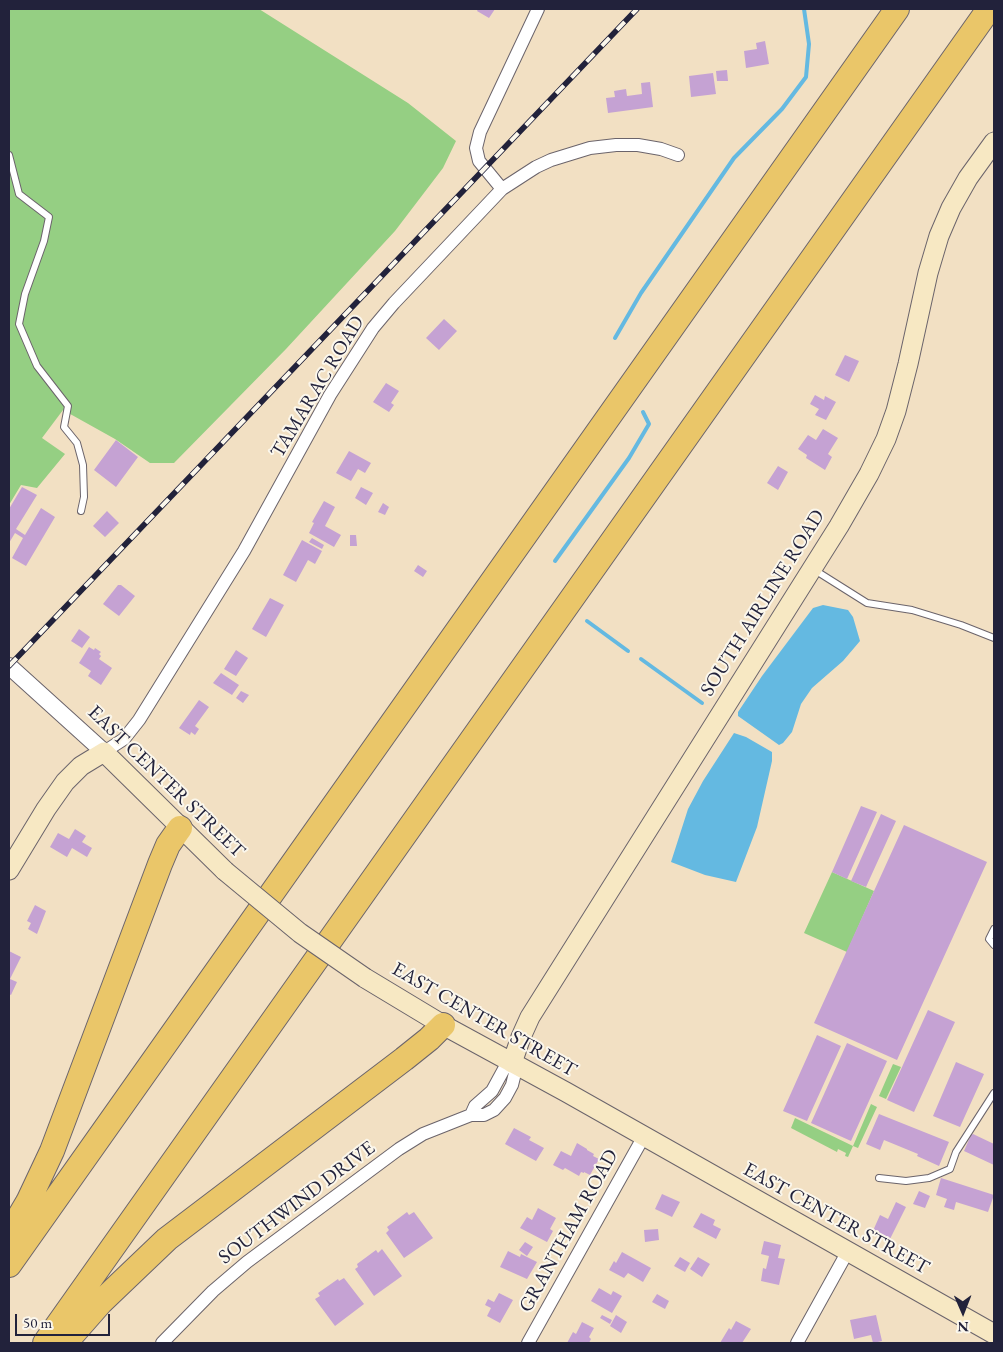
<!DOCTYPE html>
<html>
<head>
<meta charset="utf-8">
<style>
	body { margin:0 }
	#map { position:relative; width:1003px; height:1352px; overflow:hidden; background:#f2e0c3; font-family:"EB Garamond",serif }
	canvas { display:block }
	.frame { position:absolute; inset:0; border:10px solid #22223b; pointer-events:none }
	.north { position:absolute; left:938px; top:1287px; width:50px; height:50px; -webkit-text-stroke:4px #fbf7ec; paint-order:stroke; rotate:179deg; font-size:14px; font-weight:700; line-height:20px; text-align:center; color:#22223b }
	.north::after { content:''; display:block; margin:auto; width:18px; height:22px; background:#22223b; clip-path:polygon(50% 0,100% 100%,50% 72%,0 100%) }
	.scale { position:absolute; left:15px; top:1314px; width:95px; height:22px; box-sizing:border-box; border:2px solid #22223b; border-top:0; padding-left:6px; font-size:15px; line-height:18px; white-space:nowrap; color:#22223b; -webkit-text-stroke:4px #fbf7ec; paint-order:stroke }
</style>
</head>
<body>
<div id="map">
<canvas width="1003" height="1352"></canvas>
<div class="frame"></div>
<div class="north">N</div>
<div class="scale">50 m</div>
</div>
<script>
const context = document.querySelector('canvas').getContext('2d');
context.lineJoin = 'round';
function fill(path, color) { context.fillStyle = color; context.fill(path, 'evenodd'); }
const shape = rows => new Path2D(rows.map(r => 'M' + r).join(''));
function stroke(path, color, width, dash) { context.strokeStyle = color; context.lineWidth = width; context.lineCap = dash ? 'butt' : 'round'; context.setLineDash(dash || []); context.stroke(path); }
function label(font, color, halo, rows, align = 'center') {
  context.font = font + ' "EB Garamond",serif'; context.lineWidth = 4; context.setLineDash([]); context.textBaseline = 'middle'; context.strokeStyle = halo; context.fillStyle = color; for (const [text, x, y, turn = 0] of rows) {
    context.save(); context.translate(x, y); context.rotate((+turn || 0) * Math.PI / 180); context.textAlign = isNaN(turn) ? turn : align; if (halo) context.strokeText(text, 0, 0); context.fillText(text, 0, 0); context.restore();
  }
}
fill(shape([
	[9,9,259,9,408,103,456,141,443,168,395,231,286,349,174,463,150,463,115,439,63,410,42,438,65,454,37,488,21,485,9,505],
	[832,872,874,891,847,952,804,933],
	[893,1064,901,1067,886,1099,879,1096],
	[871,1104,877,1107,858,1148,853,1146,848,1157,845,1156,846,1153,838,1149,837,1152,791,1128,795,1118,853,1146]
]), '#95cf83');
fill(shape([
	[823,605,848,610,853,617,860,641,843,661,812,688,801,704,792,732,783,743,779,745,738,716,738,712,762,676,813,608],
	[734,733,746,737,772,752,772,761,757,827,736,882,705,875,671,862,688,809,703,781]
]), '#64b9e1');
stroke(shape([
	[615,338,641,293,734,158,782,109,806,77,809,44,804,9],
	[555,561,629,458,649,424,643,412],
	[587,621,628,651],
	[641,659,702,703]
]), '#64b9e1', 4);
fill(shape([
	[478,9,495,9,489,18,477,11],
	[765,41,769,64,746,68,744,51,757,49,756,43],
	[727,70,728,81,717,81,716,71],
	[713,73,716,94,691,97,689,76],
	[650,82,653,107,608,113,606,98,615,97,614,91,626,89,627,96,642,94,641,83],
	[444,319,457,331,439,350,426,338],
	[845,355,859,361,849,382,835,375],
	[386,383,399,391,391,403,394,405,389,412,373,402],
	[815,395,824,400,825,396,836,402,826,420,815,415,819,409,810,404],
	[823,429,838,438,828,454,832,457,825,470,806,458,807,455,798,449,808,435,816,440],
	[116,440,138,457,116,487,94,470],
	[349,451,371,463,365,473,358,469,351,481,336,473],
	[778,466,788,472,778,490,767,483],
	[22,487,37,495,16,529,25,535,41,508,55,517,26,566,12,558,23,538,15,533,9,543,9,509],
	[361,487,373,493,366,505,355,498],
	[324,501,335,507,325,526,341,535,334,547,309,533,314,523,312,522],
	[383,503,389,507,385,515,378,512],
	[107,511,119,523,105,537,93,526],
	[350,535,356,535,357,546,350,546],
	[312,538,324,545,322,549,309,542],
	[302,540,322,551,315,564,308,560,296,582,283,575],
	[418,565,427,571,423,577,414,571],
	[118,585,121,585,135,596,119,616,103,604],
	[270,598,284,605,266,637,252,629],
	[79,629,90,637,82,648,71,641],
	[89,647,94,650,95,648,101,652,99,654,101,656,99,659,112,668,101,685,88,676,91,671,79,663],
	[236,650,248,658,236,676,224,669],
	[221,673,239,685,232,695,213,683],
	[241,691,249,695,243,703,236,698],
	[199,700,209,707,195,726,199,729,195,735,191,732,190,735,179,728],
	[861,806,877,812,847,879,832,872],
	[881,814,896,821,866,887,851,881],
	[904,825,987,862,897,1060,814,1023],
	[75,829,86,836,82,842,92,848,87,857,72,848,67,857,50,847,58,833,69,839],
	[35,905,46,911,37,934,28,929,31,923,27,921],
	[9,951,21,957,10,979,17,982,11,995,9,994],
	[928,1010,955,1022,914,1112,887,1100],
	[817,1035,841,1046,807,1121,783,1111],
	[847,1043,887,1061,851,1141,811,1123],
	[956,1062,984,1074,960,1127,933,1116],
	[879,1114,949,1142,939,1166,917,1156,918,1154,884,1140,880,1150,866,1144],
	[514,1128,531,1137,529,1140,544,1148,536,1161,505,1144],
	[973,1134,994,1144,994,1165,964,1151,971,1135],
	[577,1143,587,1149,587,1150,594,1154,593,1156,599,1159,590,1175,584,1172,584,1173,581,1172,579,1176,565,1168,563,1170,553,1165,561,1151,571,1156],
	[941,1178,994,1195,988,1212,956,1202,954,1210,944,1207,947,1199,936,1195],
	[919,1191,930,1196,925,1208,913,1204],
	[662,1194,680,1202,672,1217,655,1209],
	[896,1202,906,1207,889,1241,872,1233,880,1215,888,1219],
	[538,1208,556,1218,550,1229,553,1231,547,1242,520,1228,527,1217,532,1220],
	[407,1212,409,1215,414,1212,433,1238,404,1258,386,1233,389,1230,387,1227],
	[701,1213,715,1220,713,1225,721,1229,716,1239,693,1227],
	[658,1229,659,1240,645,1242,644,1230],
	[764,1241,781,1245,778,1258,785,1259,779,1285,761,1281,763,1268,766,1269,769,1256,761,1254],
	[525,1242,533,1247,527,1256,519,1250],
	[382,1249,402,1276,374,1296,355,1269,358,1267,357,1264,376,1250,378,1253],
	[508,1251,520,1257,521,1254,537,1262,527,1279,500,1267],
	[622,1252,651,1268,643,1282,628,1273,624,1278,609,1270,614,1261,616,1263],
	[680,1257,690,1263,685,1272,674,1266],
	[698,1257,710,1264,702,1277,690,1269],
	[344,1278,364,1304,335,1326,315,1299,320,1296,318,1293,338,1279,339,1281],
	[599,1288,611,1295,613,1291,622,1296,612,1313,591,1301],
	[499,1293,513,1300,500,1323,487,1316,491,1308,485,1305,488,1299,494,1302],
	[657,1294,669,1301,665,1309,652,1302],
	[602,1315,612,1320,610,1324,600,1318],
	[616,1315,627,1322,621,1333,610,1326],
	[876,1315,882,1341,873,1343,871,1335,854,1339,850,1320],
	[736,1321,751,1329,742,1343,720,1343,729,1328,731,1330],
	[582,1322,594,1328,589,1337,591,1339,589,1343,567,1343,573,1332,576,1334]
]), '#c5a2d3');
const service = shape([
	[9,155,19,194,49,217,44,241,25,294,19,324,37,366,68,406,64,427,77,443,83,465,84,497,81,511],
	[813,569,867,603,912,610,961,625,994,638],
	[994,929,989,939,994,945],
	[879,1178,906,1181,929,1178,950,1169,956,1152,994,1093]
]);
const minor = shape([
	[502,189,479,161,476,148,480,132,538,9],
	[104,752,124,739,139,720,244,551,330,395,373,328,394,303,502,189,536,167,551,160,590,148,616,145,638,145,661,149,678,155],
	[162,1343,213,1291,247,1262,399,1149,423,1134,471,1115,484,1115,494,1110,505,1098,512,1085,515,1073,512,1063,504,1069,492,1091,475,1106,471,1115],
	[528,1343,644,1136],
	[797,1343,848,1251]
]);
const tertiary = shape([
	[9,666,104,752]
]);
const secondary = shape([
	[9,870,46,809,65,782,81,766,104,752,225,871],
	[365,978,443,1025,566,1092,994,1334],
	[512,1063,521,1037,530,1017,839,526,869,474,886,439,896,411,908,364,928,273,939,236,951,208,968,178,994,142]
]);
const motorway = shape([
	[9,1234,28,1202,52,1151,160,864,168,845,180,828],
	[9,1265,897,9],
	[45,1343,989,9],
	[65,1343,101,1302,167,1239,404,1059,429,1039,443,1025]
]);
stroke(service, '#6b646b', 8);
stroke(minor, '#6b646b', 14);
stroke(tertiary, '#6b646b', 18);
stroke(secondary, '#6b646b', 21);
stroke(motorway, '#6b646b', 26);
stroke(service, '#fff', 6);
stroke(minor, '#fff', 12);
stroke(tertiary, '#fff', 16);
stroke(secondary, '#f7e8c3', 19);
stroke(motorway, '#eac669', 24);
const rail = shape([
	[9,666,637,9]
]);
stroke(rail, '#22223b', 5.5);
stroke(rail, '#fbf7ec', 4, [11]);
const secondaryBridge = shape([
	[225,871,300,933,365,978]
]);
stroke(secondaryBridge, '#6b646b', 21, []);
stroke(secondaryBridge, '#f7e8c3', 19);
label('20px', '#22223b', '#fbf7ec', [
	["TAMARAC ROAD",318,387,-59],
	["SOUTH AIRLINE ROAD",763,603,-58],
	["EAST CENTER STREET",166,782,44],
	["EAST CENTER STREET",484,1020,30],
	["SOUTHWIND DRIVE",297,1203,-37],
	["EAST CENTER STREET",836,1219,29],
	["GRANTHAM ROAD",569,1231,-61]
]);
</script>
</body>
</html>
